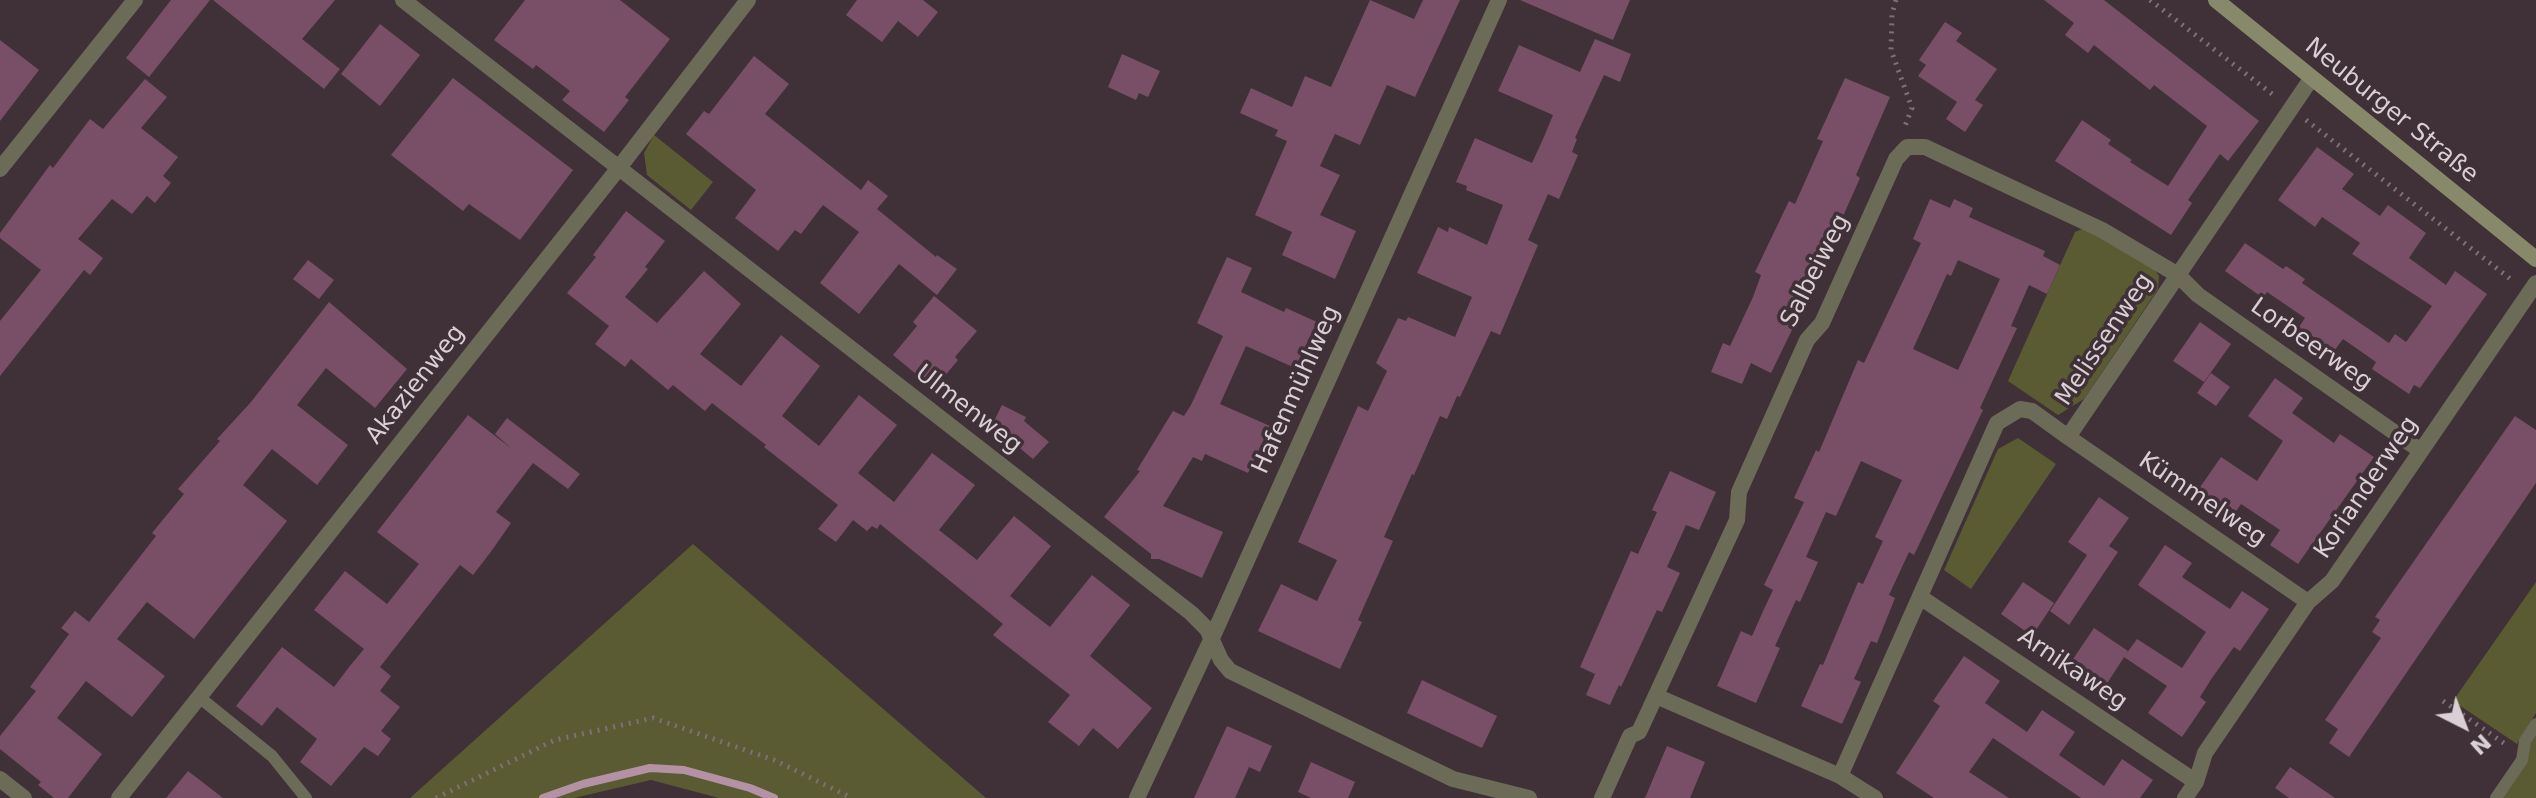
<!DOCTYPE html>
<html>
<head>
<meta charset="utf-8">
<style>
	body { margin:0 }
	#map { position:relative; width:2536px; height:798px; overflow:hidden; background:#403038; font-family:"DejaVu Sans",sans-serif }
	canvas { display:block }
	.north { position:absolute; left:2424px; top:686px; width:80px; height:80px; -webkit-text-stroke:6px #403038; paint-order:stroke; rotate:138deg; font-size:22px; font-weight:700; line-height:32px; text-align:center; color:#d9cfd4 }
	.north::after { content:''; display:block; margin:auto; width:28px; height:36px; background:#d9cfd4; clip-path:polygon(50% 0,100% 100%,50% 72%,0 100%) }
</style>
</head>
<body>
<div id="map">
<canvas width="2536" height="798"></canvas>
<div class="north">N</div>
</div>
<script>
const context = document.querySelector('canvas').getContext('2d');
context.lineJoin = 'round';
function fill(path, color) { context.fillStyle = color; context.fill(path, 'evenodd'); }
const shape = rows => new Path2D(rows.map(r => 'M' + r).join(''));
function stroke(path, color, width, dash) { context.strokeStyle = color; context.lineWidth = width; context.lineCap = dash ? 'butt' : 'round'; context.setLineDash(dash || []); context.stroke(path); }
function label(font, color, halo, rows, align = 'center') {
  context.font = font + ' "DejaVu Sans",sans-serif'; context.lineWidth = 7; context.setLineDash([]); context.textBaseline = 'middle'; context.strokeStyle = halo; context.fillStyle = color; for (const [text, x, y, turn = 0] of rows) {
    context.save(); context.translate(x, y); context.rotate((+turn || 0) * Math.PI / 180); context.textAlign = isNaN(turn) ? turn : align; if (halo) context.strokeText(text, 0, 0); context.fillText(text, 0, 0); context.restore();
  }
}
fill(shape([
	[654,135,713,182,691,210,647,175,644,153],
	[2087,227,2153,267,2159,276,2158,289,2084,399,2058,415,2008,381,2075,232],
	[2018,438,2056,464,1971,589,1944,570,1998,449],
	[693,544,986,798,719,798,651,780,574,798,410,798],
	[2536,582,2536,713,2517,744,2453,701],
	[2536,726,2536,798,2496,798]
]), '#5a5b32');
stroke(shape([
	[543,798,583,784,650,768,684,770,750,788,774,798]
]), '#b491a4', 8);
fill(shape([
	[171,0,210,0,149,77,126,58],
	[213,0,335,0,302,39,340,69,324,89],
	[525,0,620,0,670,39,625,97,629,100,604,132,562,100,570,91,536,65,533,69,494,40],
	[857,0,923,0,938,12,918,37,898,21,882,42,846,15],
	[1370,0,1414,19,1423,0,1460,0,1415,97,1387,85,1360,145,1335,134,1320,166,1340,175,1320,215,1356,231,1335,279,1282,255,1292,232,1255,215,1287,141,1275,136,1278,130,1240,113,1251,88,1292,107,1305,76,1331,87],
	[1520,0,1630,0,1613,40],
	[2044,0,2104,0,2259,121,2228,161,2220,154,2188,200,2192,203,2171,235,2055,161,2082,120,2111,140,2108,144,2132,160,2130,162,2168,186,2207,126,2154,85,2150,90,2094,45,2088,53,2065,35,2074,23],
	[1945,22,1962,33,1956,41,1997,69,1975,100,1983,105,1965,132,1946,119,1957,102,1918,76,1926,65,1919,60],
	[380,24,420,55,380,106,341,74],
	[1595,39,1631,54,1620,82,1604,75,1575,138,1577,139,1572,152,1578,155,1559,199,1548,194,1528,240,1538,245,1500,335,1491,331,1460,397,1457,396,1447,419,1440,416,1414,475,1412,474,1384,537,1393,541,1358,620,1362,622,1340,669,1258,631,1281,584,1317,601,1337,560,1298,542,1358,406,1368,411,1387,371,1376,363,1398,318,1406,321,1408,317,1455,337,1472,297,1417,273,1438,227,1448,232,1449,227,1487,245,1503,205,1466,190,1467,186,1456,182,1475,138,1532,163,1543,139,1553,115,1498,91,1519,45,1580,72],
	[0,40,39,70,0,121],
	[1122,54,1160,71,1148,97,1139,93,1136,100,1108,87],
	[754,56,789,84,765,114,861,190,868,180,888,196,877,209,936,257,937,255,957,269,937,295,899,264,859,314,820,283,859,232,823,205,801,234,795,230,778,251,735,218,756,190,686,134,704,111,709,114],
	[453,78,573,170,520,240,469,204,463,211,391,155],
	[1845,78,1890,97,1856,175,1860,178,1840,223,1836,221,1802,294,1808,297,1771,373,1751,363,1742,384,1711,372,1723,343,1730,346,1753,297,1761,275,1755,272,1789,201,1795,204,1823,141,1817,139],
	[145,79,167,97,141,128,178,157,163,176,171,183,155,203,147,196,132,214,112,199,78,239,103,258,90,275,84,270,0,376,0,321,41,270,0,238,0,233,50,165,53,168,90,119,103,129],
	[2317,147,2354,174,2342,189,2380,216,2388,205,2426,233,2409,258,2446,285,2455,271,2487,294,2420,388,2414,385,2409,394,2372,369,2376,362,2343,339,2334,351,2299,327,2305,318,2267,292,2263,298,2225,271,2245,243,2283,269,2286,266,2305,279,2302,283,2389,343,2395,334,2406,342,2432,306,2352,254,2360,243,2322,217,2315,227,2278,200],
	[1930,199,1950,208,1954,199,1973,208,1969,217,2045,251,2043,256,2060,265,2047,294,2029,285,2011,326,2017,328,1980,408,1983,410,1914,555,1909,552,1889,595,1895,598,1877,643,1871,641,1854,679,1861,682,1842,724,1801,706,1820,664,1823,665,1858,582,1863,584,1883,541,1875,537,1902,480,1861,461,1836,516,1826,512,1806,557,1818,562,1800,602,1796,600,1775,646,1780,648,1756,703,1717,686,1741,631,1752,636,1764,609,1773,590,1764,585,1804,502,1794,498,1816,450,1819,452,1858,360,1864,363,1921,243,1913,239],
	[1958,260,2000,279,1958,370,1913,349,1947,274,1951,276],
	[626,211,665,241,645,267,648,269,625,297,657,323,704,271,741,304,700,354,741,386,781,335,820,366,782,416,819,446,859,395,897,425,858,473,894,502,932,453,975,485,939,530,977,560,1014,516,1051,546,1010,596,1050,627,1092,575,1130,605,1090,656,1152,708,1118,749,1093,728,1079,746,1048,722,1070,695,993,635,1003,624,880,524,877,529,872,526,867,531,853,520,836,542,818,529,838,505,764,447,766,445,712,403,705,411,673,385,668,390,631,359,625,367,595,344,609,326,567,293,596,257,593,255],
	[1227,257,1252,268,1241,292,1284,312,1286,308,1317,322,1295,368,1246,346,1220,404,1270,426,1248,473,1205,454,1202,461,1193,457,1163,506,1223,532,1202,578,1159,559,1151,559,1151,554,1104,517,1140,471,1137,470,1173,411,1184,416,1191,405,1223,336,1197,323],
	[308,260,334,280,319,299,293,279],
	[934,296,977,331,955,357,958,360,934,389,893,355,917,326,913,322],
	[329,302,407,369,375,408,326,368,297,405,348,445,317,485,272,449,243,485,287,521,194,639,147,602,117,639,165,676,132,717,86,681,57,718,102,754,68,798,54,798,38,785,41,782,0,749,0,736,36,691,30,687,69,634,61,628,75,611,89,622,156,536,152,533,184,494,178,489,220,441,217,439,251,402],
	[2200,322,2231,344,2204,382,2173,361],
	[2211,373,2230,387,2216,406,2197,393],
	[2275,378,2303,398,2292,413,2334,443,2340,434,2374,457,2298,564,2270,545,2280,530,2241,504,2230,520,2194,496,2221,457,2257,481,2283,441,2248,416],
	[1002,405,1026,417,1024,421,1049,442,1033,459,992,425],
	[468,415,512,449,495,434,507,418,580,474,568,489,533,463,496,512,511,523,490,553,473,575,460,565,380,667,391,676,380,691,400,707,381,731,391,739,378,756,364,747,331,786,300,762,317,739,277,707,262,726,236,706,282,647,334,687,349,667,364,649,314,610,345,571,387,604,419,564,377,532],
	[2515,416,2536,430,2536,483,2349,757,2329,743,2338,729,2325,720,2381,638,2372,632,2380,620,2375,617],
	[1670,471,1716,492,1699,530,1686,525,1667,567,1680,573,1662,612,1657,610,1621,687,1619,685,1610,705,1586,695,1595,674,1580,667,1631,551,1638,554,1657,512,1652,510],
	[2099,497,2129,518,2109,546,2118,552,2069,625,2050,611,2087,555,2068,542],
	[2165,545,2192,563,2182,577,2230,609,2242,591,2269,609,2240,651,2234,647,2212,678,2200,697,2206,702,2182,737,2148,713,2167,686,2124,657,2137,639,2182,668,2206,632,2138,585],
	[2023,582,2054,603,2032,636,2001,614],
	[2094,628,2128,651,2106,685,2071,662],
	[1964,656,2000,681,1985,703,2027,732,2042,710,2075,732,2059,755,2104,786,2122,759,2153,780,2140,798,2081,798,1993,738,1969,772,2009,798,1934,798,1896,773,1940,706,1933,701],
	[1422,680,1497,716,1482,748,1407,713],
	[1227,726,1272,746,1260,772,1249,767,1235,798,1194,798],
	[1667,746,1705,762,1690,798,1645,798],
	[1311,762,1355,782,1348,798,1311,798,1298,792],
	[2290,767,2335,798,2289,798,2275,788],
	[188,771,223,798,166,798]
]), '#794f67');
stroke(shape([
	[1896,0,1892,14,1891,50,1912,108,1905,126],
	[2150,0,2276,97],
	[2306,120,2513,281],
	[2443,701,2505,744],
	[436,798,555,740,653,718,774,760,852,798]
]), '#7e7077', 5, [2, 6]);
stroke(shape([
	[199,697,272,756,306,798],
	[2496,798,2522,760,2525,741,2536,724]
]), '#6b6b58', 12);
stroke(shape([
	[403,0,1191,613,1207,629,1221,660,1230,671,1453,779,1529,798],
	[0,169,135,0],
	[2068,437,2308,602],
	[1920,597,2196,782],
	[1656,696,1840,776,1875,798],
	[1840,776,1997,423,2020,409,2032,411,2068,437,2311,79],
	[0,779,24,798],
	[119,798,618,169,748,0],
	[1137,798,1212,638,1499,0],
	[1602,798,1630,736,1639,732,1737,520,1739,492,1807,340,1822,323,1896,159,1907,147,1925,147,2102,230,2178,275,2198,295,2421,451],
	[2185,798,2196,782,2205,753,2308,602,2332,581,2536,283]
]), '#6b6b58', 16);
stroke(shape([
	[2216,0,2536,259]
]), '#88896a', 16);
label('24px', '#d9cfd4', '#403038', [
	["Neuburger Straße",2391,111,39],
	["Salbeiweg",1816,271,-63],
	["Melissenweg",2105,340,-56],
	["Lorbeerweg",2311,345,35],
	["Akazienweg",416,385,-52],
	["Hafenmühlweg",1297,390,-66],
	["Ulmenweg",968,410,38],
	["Korianderweg",2367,488,-56],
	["Kümmelweg",2202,500,34],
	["Arnikaweg",2072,670,34]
]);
</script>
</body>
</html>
